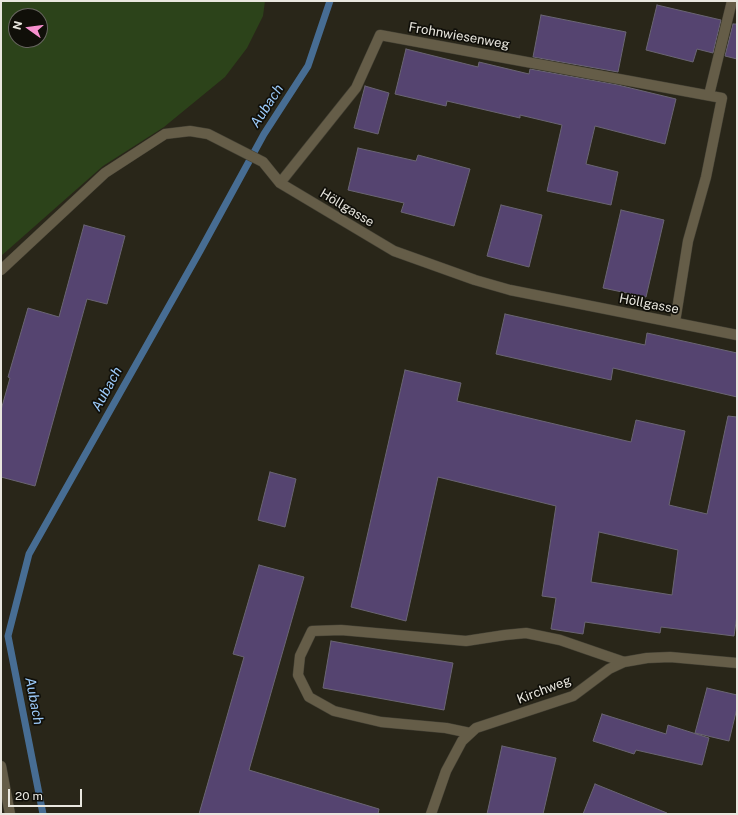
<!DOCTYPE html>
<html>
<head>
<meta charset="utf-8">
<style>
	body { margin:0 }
	#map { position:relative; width:738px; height:815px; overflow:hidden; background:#292619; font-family:"Public Sans",sans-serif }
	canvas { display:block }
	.frame { position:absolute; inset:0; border:2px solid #e9e7df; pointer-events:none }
	.north { position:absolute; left:8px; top:8px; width:40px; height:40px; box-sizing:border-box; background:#100f09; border:1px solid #67655f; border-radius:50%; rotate:284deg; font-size:11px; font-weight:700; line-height:16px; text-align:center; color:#e9e7df }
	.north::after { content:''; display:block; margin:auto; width:14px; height:18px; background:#f790ce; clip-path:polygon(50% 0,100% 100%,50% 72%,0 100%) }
	.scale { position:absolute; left:8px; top:789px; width:74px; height:18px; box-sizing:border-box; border:2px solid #e9e7df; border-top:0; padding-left:5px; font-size:12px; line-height:14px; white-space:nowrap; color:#e9e7df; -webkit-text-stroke:3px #100f09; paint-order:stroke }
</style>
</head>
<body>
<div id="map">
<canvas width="738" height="815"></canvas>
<div class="frame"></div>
<div class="north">N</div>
<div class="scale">20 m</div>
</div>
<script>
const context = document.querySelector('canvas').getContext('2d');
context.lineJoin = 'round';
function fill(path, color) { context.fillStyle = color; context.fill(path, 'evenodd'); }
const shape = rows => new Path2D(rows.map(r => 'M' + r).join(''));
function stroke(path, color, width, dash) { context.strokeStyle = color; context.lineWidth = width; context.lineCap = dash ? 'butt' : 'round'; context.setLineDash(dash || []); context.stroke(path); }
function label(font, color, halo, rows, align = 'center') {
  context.font = font + ' "Public Sans",sans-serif'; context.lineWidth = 3.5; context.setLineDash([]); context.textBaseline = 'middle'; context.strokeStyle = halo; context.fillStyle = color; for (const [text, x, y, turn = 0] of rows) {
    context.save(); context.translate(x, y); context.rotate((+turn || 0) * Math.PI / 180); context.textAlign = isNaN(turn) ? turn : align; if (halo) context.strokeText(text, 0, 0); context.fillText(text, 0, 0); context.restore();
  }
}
fill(shape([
	[1,1,265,1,263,16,247,48,225,77,164,127,103,166,1,256],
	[16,16,40,16,40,40,16,40]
]), '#2c431a');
stroke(shape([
	[43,814,8,636,29,554,200,251,264,134,308,66,330,1]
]), '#476d93', 7);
const building = shape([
	[657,5,721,20,713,53,697,49,693,62,646,50,657,5],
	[541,15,626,32,618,72,533,57,541,15],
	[733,24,737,24,737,59,725,56,733,24],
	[406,49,478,67,479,62,529,74,530,69,618,85,676,99,665,144,595,126,586,164,618,172,611,205,547,191,562,125,520,115,520,118,447,101,446,106,395,94,406,49],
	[365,86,389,93,378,134,354,128,365,86],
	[358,148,416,161,418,155,470,169,454,226,401,212,404,203,348,190,358,148],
	[501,205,542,215,529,267,487,256,501,205],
	[621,210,664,220,646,297,603,288,621,210],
	[84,225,125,236,107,304,87,299,35,486,1,477,1,410,10,378,8,377,28,308,59,317,84,225],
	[505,314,645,345,647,333,737,353,737,397,613,368,611,380,496,354,505,314],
	[405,370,461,383,457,401,631,442,636,420,685,431,669,505,707,514,728,416,737,417,737,615,734,636,661,627,660,633,585,622,583,634,551,629,556,598,542,596,556,506,438,477,406,621,351,607,405,370],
	[599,532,678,550,672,595,591,582,599,532],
	[270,472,296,479,285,527,258,520,270,472],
	[259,565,304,577,249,770,379,809,378,814,199,814,244,657,233,654,259,565],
	[331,641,453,663,444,710,323,688,331,641],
	[707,688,737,695,737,708,729,741,695,733,707,688],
	[602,714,666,734,668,725,709,738,702,765,636,750,634,754,593,741,602,714],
	[502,746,556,758,543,814,487,814,502,746],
	[595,784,667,813,667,814,583,814,595,784]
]);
fill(building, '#554470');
stroke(building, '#6a6573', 1);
const minor = shape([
	[709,95,732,1],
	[280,183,356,88,380,35,722,98,706,177,688,241,675,322],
	[1,270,105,173,165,134,190,131,208,134,263,162,280,183,394,251,475,280,510,290,737,335],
	[470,733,446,728,381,722,334,711,309,697,298,675,300,656,312,631,341,630,466,641,505,635,526,633,560,640,624,662],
	[1,766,10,814],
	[431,814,446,771,462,741,476,728,573,696,609,669,624,662,647,658,670,657,737,663]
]);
stroke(minor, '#444135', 11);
stroke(minor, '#655d48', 10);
label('13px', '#e9e7df', '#100f09', [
	["Frohnwiesenweg",459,36,10],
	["Höllgasse",347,208,31],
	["Höllgasse",649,304,11],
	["Kirchweg",544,690,-21]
]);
label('italic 14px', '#9dcbfa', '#100f09', [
	["Aubach",267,106,-57],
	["Aubach",107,389,-61],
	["Aubach",34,701,79]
]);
</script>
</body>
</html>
